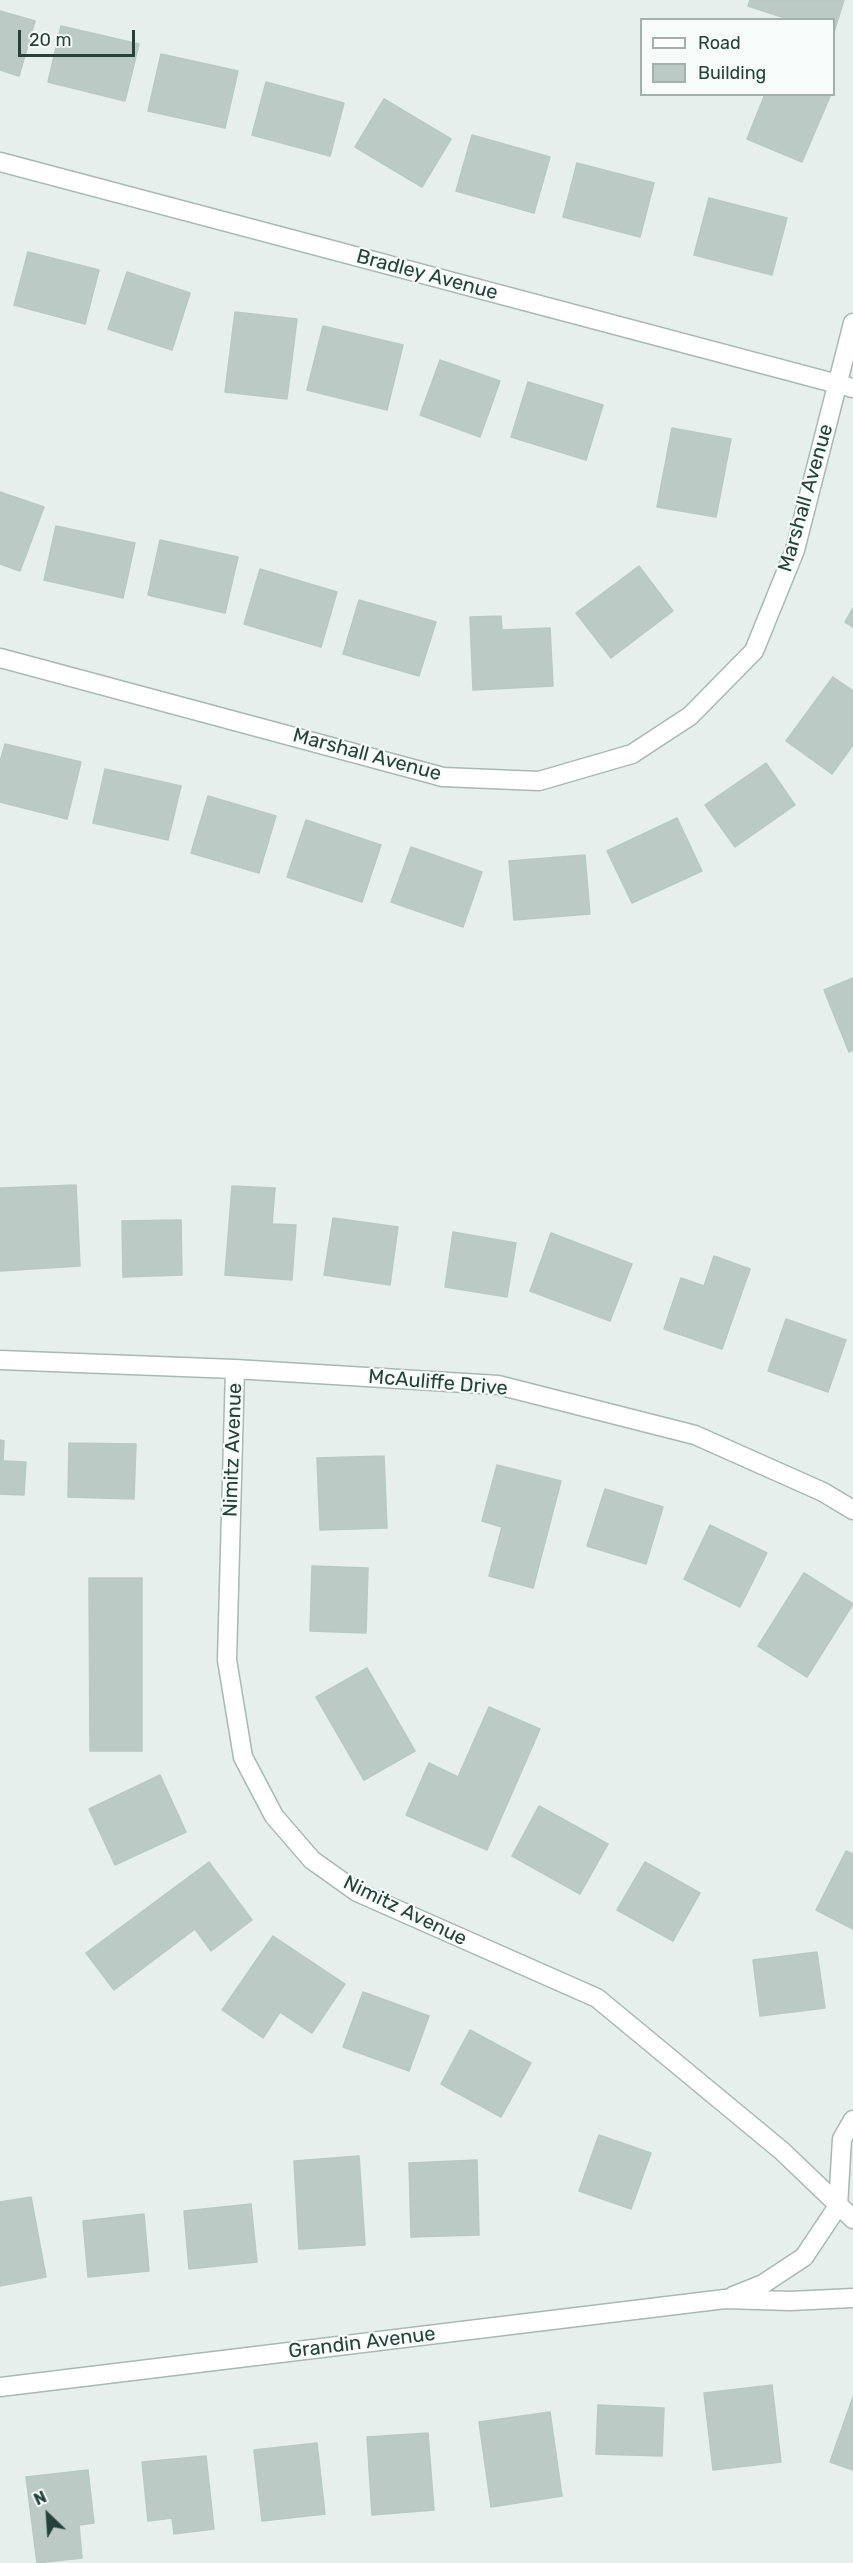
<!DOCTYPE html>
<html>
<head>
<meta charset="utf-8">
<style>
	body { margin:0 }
	#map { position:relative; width:853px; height:2563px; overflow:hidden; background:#e6efeb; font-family:Rubik,sans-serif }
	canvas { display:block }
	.legend { position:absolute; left:640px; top:18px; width:195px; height:78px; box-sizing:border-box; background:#f7fbf9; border:2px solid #a3b1ad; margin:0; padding:8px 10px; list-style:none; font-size:18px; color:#24423a }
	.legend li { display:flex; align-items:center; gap:12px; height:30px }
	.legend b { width:30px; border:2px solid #a3b1ad }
	.north { position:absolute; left:18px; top:2485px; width:60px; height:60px; -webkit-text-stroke:4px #f7fbf9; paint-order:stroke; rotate:335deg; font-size:16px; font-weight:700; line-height:24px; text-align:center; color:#24423a }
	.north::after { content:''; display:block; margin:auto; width:21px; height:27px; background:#24423a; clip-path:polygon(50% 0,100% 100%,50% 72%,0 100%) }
	.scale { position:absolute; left:18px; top:30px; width:117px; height:27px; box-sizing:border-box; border:3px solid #24423a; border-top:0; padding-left:8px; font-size:18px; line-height:21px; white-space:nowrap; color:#24423a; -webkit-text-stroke:4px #f7fbf9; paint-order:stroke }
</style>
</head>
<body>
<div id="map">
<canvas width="853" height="2563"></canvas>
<ul class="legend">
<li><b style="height:8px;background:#fff"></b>Road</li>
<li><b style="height:16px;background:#bbcac4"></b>Building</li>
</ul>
<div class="north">N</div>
<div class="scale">20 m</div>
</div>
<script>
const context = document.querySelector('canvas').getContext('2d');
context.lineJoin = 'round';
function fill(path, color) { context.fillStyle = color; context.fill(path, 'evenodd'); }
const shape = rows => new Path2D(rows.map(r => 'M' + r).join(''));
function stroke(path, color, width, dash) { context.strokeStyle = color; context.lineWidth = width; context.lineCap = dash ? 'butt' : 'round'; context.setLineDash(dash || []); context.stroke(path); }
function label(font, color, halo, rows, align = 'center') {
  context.font = font + ' Rubik,sans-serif'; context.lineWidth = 4.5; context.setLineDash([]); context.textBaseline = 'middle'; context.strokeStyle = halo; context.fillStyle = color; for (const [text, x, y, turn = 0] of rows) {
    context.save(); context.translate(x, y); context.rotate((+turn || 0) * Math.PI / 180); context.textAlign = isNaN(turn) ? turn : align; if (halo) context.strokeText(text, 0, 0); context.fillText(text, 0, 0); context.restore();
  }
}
const building = shape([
	[750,0,844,0,834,32,834,20,791,20,748,6,750,0],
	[0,11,35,21,19,76,0,70,0,11],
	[61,26,139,44,125,101,48,82,61,26],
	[161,54,238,71,225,128,148,111,161,54],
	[266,82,344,103,330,156,252,135,266,82],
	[765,94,831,94,802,162,747,139,765,94],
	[384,99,451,139,422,187,355,147,384,99],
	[472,135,550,157,534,213,456,191,472,135],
	[577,163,654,183,640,237,563,217,577,163],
	[709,198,787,218,772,275,694,255,709,198],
	[28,252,99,270,85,324,14,305,28,252],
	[127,272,190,293,172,350,108,329,127,272],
	[235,312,297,319,287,399,225,392,235,312],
	[323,326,403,345,387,410,307,390,323,326],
	[440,360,500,381,480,437,420,415,440,360],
	[528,382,603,405,586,460,511,437,528,382],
	[672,428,731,439,716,517,657,507,672,428],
	[0,492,44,507,20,571,0,564,0,492],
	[56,526,135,543,123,598,44,580,56,526],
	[160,540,238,557,225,613,148,595,160,540],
	[639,566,673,611,611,658,576,613,639,566],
	[260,569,337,592,321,647,244,624,260,569],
	[359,600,436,622,419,676,343,654,359,600],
	[853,608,853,627,845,622,853,608],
	[501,616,502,630,550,628,553,686,473,690,470,617,501,616],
	[833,677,853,691,853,745,832,774,786,741,833,677],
	[5,744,81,762,67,819,0,802,0,762,5,744],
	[766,763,795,805,735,847,705,805,766,763],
	[105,769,181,786,168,840,93,823,105,769],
	[208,796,276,816,259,873,191,853,208,796],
	[677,818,702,871,632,903,607,851,677,818],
	[306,820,381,845,362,902,287,877,306,820],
	[411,847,482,872,463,927,391,902,411,847],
	[585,855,590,914,514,920,509,861,585,855],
	[853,978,853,1050,849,1052,824,990,853,978],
	[76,1185,80,1266,0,1271,0,1188,76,1185],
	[232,1186,275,1188,272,1224,296,1225,292,1280,225,1275,232,1186],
	[333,1218,398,1227,390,1285,324,1275,333,1218],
	[181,1220,182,1275,123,1277,122,1221,181,1220],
	[453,1232,516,1243,507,1297,445,1287,453,1232],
	[551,1233,632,1264,610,1321,530,1291,551,1233],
	[714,1256,750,1269,722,1349,664,1329,681,1278,704,1286,714,1256],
	[786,1319,846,1340,828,1392,768,1371,786,1319],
	[0,1440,4,1441,3,1461,26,1462,24,1495,0,1494,0,1440],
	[69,1443,136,1444,134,1499,68,1497,69,1443],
	[384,1456,387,1528,320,1530,317,1458,384,1456],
	[497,1465,561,1481,533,1588,489,1576,502,1527,482,1521,497,1465],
	[605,1489,663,1507,646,1564,587,1546,605,1489],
	[710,1525,767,1553,740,1607,684,1579,710,1525],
	[312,1566,368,1568,366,1633,310,1631,312,1566],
	[804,1573,853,1604,807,1677,758,1646,804,1573],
	[89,1578,142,1578,142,1751,90,1751,89,1578],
	[367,1668,415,1751,364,1780,316,1697,367,1668],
	[489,1707,540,1729,487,1850,406,1815,429,1763,458,1777,489,1707],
	[160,1775,186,1832,115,1865,89,1809,160,1775],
	[539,1806,608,1844,580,1894,512,1856,539,1806],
	[846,1851,853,1854,853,1929,816,1910,846,1851],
	[209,1862,252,1920,211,1951,195,1929,114,1990,86,1953,209,1862],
	[645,1862,700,1893,673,1941,617,1910,645,1862],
	[273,1936,345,1984,312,2033,280,2012,263,2038,222,2010,273,1936],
	[817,1952,825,2008,760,2016,753,1960,817,1952],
	[363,1992,429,2016,409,2071,343,2047,363,1992],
	[470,2030,531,2063,501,2117,441,2084,470,2030],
	[599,2135,651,2153,631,2209,579,2191,599,2135],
	[359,2156,365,2245,299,2249,294,2161,359,2156],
	[477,2160,479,2235,411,2237,409,2163,477,2160],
	[31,2197,46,2277,0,2286,0,2202,31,2197],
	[251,2204,257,2262,189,2269,184,2211,251,2204],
	[144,2214,149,2271,88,2277,83,2221,144,2214],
	[772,2385,781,2462,713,2470,704,2393,772,2385],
	[853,2397,853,2470,830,2462,853,2397],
	[598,2405,664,2408,662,2456,596,2454,598,2405],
	[550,2412,562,2496,491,2507,479,2422,550,2412],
	[428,2433,434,2510,372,2515,367,2437,428,2433],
	[317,2443,325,2514,262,2521,254,2450,317,2443],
	[206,2456,214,2529,174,2534,172,2518,148,2521,142,2462,206,2456],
	[88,2470,94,2523,79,2525,82,2558,37,2563,26,2477,88,2470]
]);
fill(building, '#bbcac4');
stroke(building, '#b8c9c2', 1.5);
const minor = shape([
	[0,162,853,388],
	[0,658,443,777,539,781,632,754,690,716,754,651,795,550,853,323],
	[0,1360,235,1369,498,1385,695,1435,823,1492,853,1510],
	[235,1369,227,1660,243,1757,274,1816,312,1860,357,1892,597,1998,782,2151,853,2219],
	[733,2296,763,2284,804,2257,838,2206,842,2139,853,2120],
	[0,2387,725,2299,790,2301,853,2298]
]);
stroke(minor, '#a8b8b2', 21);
stroke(minor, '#fff', 18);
label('20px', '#24423a', '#f7fbf9', [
	["Bradley Avenue",427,275,15],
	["Marshall Avenue",806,498,-74],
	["Marshall Avenue",367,755,15],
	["McAuliffe Drive",438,1383,5],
	["Nimitz Avenue",233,1450,-88],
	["Nimitz Avenue",405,1911,26],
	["Grandin Avenue",362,2343,-7]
]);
</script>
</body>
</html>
